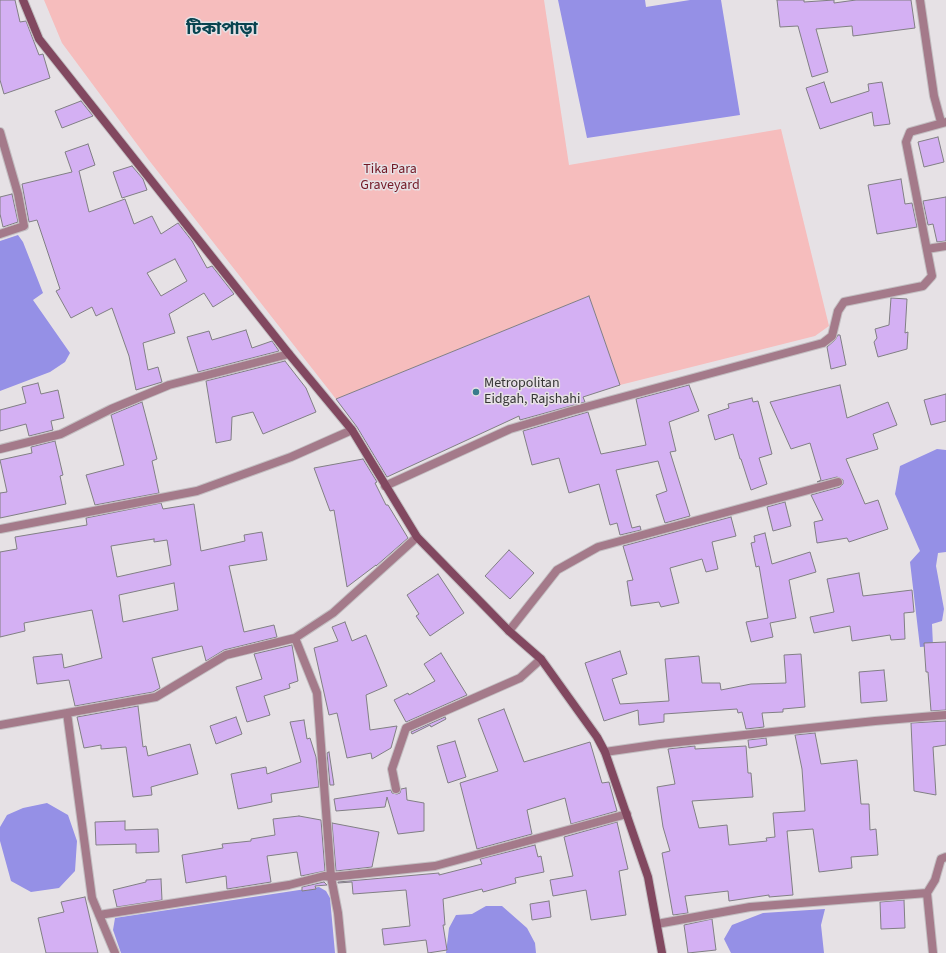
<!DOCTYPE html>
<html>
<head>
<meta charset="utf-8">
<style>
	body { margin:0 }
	canvas { display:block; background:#e6e1e5 }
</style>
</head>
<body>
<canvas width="946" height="953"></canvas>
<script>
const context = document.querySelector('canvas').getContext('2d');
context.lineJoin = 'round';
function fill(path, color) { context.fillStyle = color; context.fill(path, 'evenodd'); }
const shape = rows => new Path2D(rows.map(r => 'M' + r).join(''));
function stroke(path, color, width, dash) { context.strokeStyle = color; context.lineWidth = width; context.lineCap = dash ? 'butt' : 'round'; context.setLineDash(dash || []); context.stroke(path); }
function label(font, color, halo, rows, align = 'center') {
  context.font = font + ' "Source Sans 3","Noto Sans Bengali",sans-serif'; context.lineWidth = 3; context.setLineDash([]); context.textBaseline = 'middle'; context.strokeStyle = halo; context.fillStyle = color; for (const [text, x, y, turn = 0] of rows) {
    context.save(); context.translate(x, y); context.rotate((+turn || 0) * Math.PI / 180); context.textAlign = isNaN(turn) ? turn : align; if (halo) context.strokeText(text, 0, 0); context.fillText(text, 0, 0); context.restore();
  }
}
fill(shape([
	[44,0,544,0,569,165,781,129,829,326,815,336,620,385,589,296,336,399,148,159,62,43]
]), '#f6bdbd');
fill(shape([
	[558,0,645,0,646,7,690,0,721,0,740,115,587,138],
	[18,235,23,242,43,293,33,300,70,353,65,362,50,372,0,391,0,241],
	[937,449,946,450,946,552,938,553,936,566,944,609,942,621,932,624,933,646,920,647,910,562,920,551,895,494,900,466],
	[47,803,68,815,77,841,75,871,59,888,31,892,11,881,0,841,0,827,7,815,23,808],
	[319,887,326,891,330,898,335,953,121,953,113,930,115,918],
	[486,906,502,906,527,928,535,943,536,953,446,953,449,928,456,915,472,914],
	[825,909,821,925,824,953,731,953,724,939,732,925,763,913]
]), '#9590e6');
const building = shape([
	[0,0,15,0,20,22,26,21,39,55,43,54,50,78,4,94,0,80,0,0],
	[777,0,804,0,804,2,834,0,834,3,856,0,911,0,915,28,853,36,852,26,816,29,828,72,812,77,798,26,780,27,777,0],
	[824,82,831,103,869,91,868,84,882,82,890,124,874,126,872,112,820,129,806,88,824,82],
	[81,101,93,116,62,128,55,111,81,101],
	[938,137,944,162,924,167,918,142,938,137],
	[88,144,95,165,79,171,89,212,125,199,134,224,152,216,161,234,178,223,192,241,207,268,212,266,234,294,213,307,204,293,169,314,175,333,143,343,148,370,158,367,162,382,136,390,129,356,112,308,96,316,92,307,71,318,56,291,60,289,37,220,29,222,22,184,72,172,65,152,88,144],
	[175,259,187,281,161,296,147,273,175,259],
	[132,166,143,179,147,190,122,198,113,172,132,166],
	[901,179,905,204,912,203,917,227,877,234,868,185,901,179],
	[12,194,18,222,3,227,0,214,0,197,12,194],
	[946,197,946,241,937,242,933,224,928,225,923,201,946,197],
	[589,296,620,385,583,397,585,402,520,420,519,416,387,477,357,427,336,399,589,296],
	[891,298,907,299,905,333,908,332,907,349,878,357,874,342,877,338,875,329,889,325,891,298],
	[246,330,252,348,272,341,279,351,198,372,187,337,209,331,212,340,246,330],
	[838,335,840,335,846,365,831,369,827,347,835,340,838,335],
	[285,361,306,388,316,412,263,434,253,412,232,417,231,440,216,443,206,381,285,361],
	[38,383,41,394,58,390,64,418,51,421,53,430,29,436,26,424,0,431,0,410,26,403,22,387,38,383],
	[689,385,699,411,669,422,676,451,670,452,690,516,665,523,656,495,667,491,658,461,616,470,632,528,640,526,641,530,620,535,617,523,610,525,599,484,569,493,559,458,532,465,523,431,588,412,601,454,646,445,636,399,689,385],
	[840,385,847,418,888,402,897,425,873,434,878,449,846,459,865,504,878,500,888,529,849,542,847,538,817,543,814,522,823,520,811,495,840,487,843,484,843,480,837,477,817,482,821,480,810,443,791,449,770,402,840,385],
	[946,394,946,421,931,425,924,400,946,394],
	[752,398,753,402,758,401,772,454,759,458,767,484,751,490,741,459,740,459,733,434,715,440,708,415,729,408,728,404,752,398],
	[142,402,157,459,152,461,159,493,95,505,86,475,124,465,111,415,142,402],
	[55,441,63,475,60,476,66,504,0,518,0,493,7,492,0,460,32,453,31,447,55,441],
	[363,459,377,482,375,483,386,505,388,505,408,538,376,566,376,565,347,587,334,510,330,511,314,468,363,459],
	[785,502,791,526,773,531,767,507,785,502],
	[161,503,163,509,194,504,201,551,245,541,244,535,262,532,267,560,229,566,244,632,274,625,277,637,224,650,206,661,202,646,152,658,160,688,153,692,75,706,69,680,37,684,33,657,62,654,64,668,102,658,92,610,24,623,25,631,0,637,0,552,17,549,15,537,87,525,86,518,161,503],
	[154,539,154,542,167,540,171,565,117,577,111,546,154,539],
	[174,583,178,610,123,622,119,595,174,583],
	[731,517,736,536,712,542,718,569,706,572,702,559,670,568,679,603,661,607,659,602,631,606,627,581,633,580,623,546,731,517],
	[765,533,772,564,810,552,816,572,789,580,796,618,770,623,773,637,751,642,746,622,768,618,759,566,756,567,751,543,755,542,754,536,765,533],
	[509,550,534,573,510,599,485,576,509,550],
	[859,573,863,596,912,590,914,612,904,613,905,639,891,640,890,635,852,641,850,626,814,633,810,617,834,612,827,579,859,573],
	[438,574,464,613,430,636,416,616,419,614,407,595,438,574],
	[345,622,352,641,366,635,387,686,366,695,370,730,397,726,391,748,372,759,371,753,347,758,337,713,329,715,314,648,338,641,332,627,345,622],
	[946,642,946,710,931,711,928,672,926,672,924,643,946,642],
	[292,645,298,681,289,684,290,688,264,696,270,715,247,722,236,687,262,679,254,654,292,645],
	[620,651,627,674,612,679,620,704,669,701,665,659,699,656,702,683,720,683,721,690,751,684,786,683,784,655,801,654,805,707,783,709,783,712,762,713,764,727,746,729,742,712,738,713,737,709,664,714,664,722,639,725,638,710,604,721,585,663,620,651],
	[441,653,467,695,406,722,394,700,408,693,409,695,435,681,424,664,441,653],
	[884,670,887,701,861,703,859,672,884,670],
	[138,706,143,747,146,746,148,756,190,744,198,774,151,787,152,795,133,797,126,747,101,749,101,745,84,748,77,717,138,706],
	[504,709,524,762,590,742,602,783,609,782,617,811,571,824,565,798,527,810,532,834,477,849,460,783,498,771,478,719,504,709],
	[236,717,242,734,216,744,210,726,236,717],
	[445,717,446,719,431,727,430,725,412,734,411,732,445,717],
	[304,720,307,739,310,738,316,757,319,787,271,794,272,802,238,809,231,774,266,767,267,774,301,762,290,722,304,720],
	[946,721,946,745,933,747,936,795,914,791,911,723,946,721],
	[815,733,821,764,857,760,861,804,869,804,870,830,876,829,878,855,851,857,852,868,819,872,813,829,787,831,793,895,769,897,769,895,729,901,728,891,685,896,688,913,673,915,662,853,670,851,663,827,657,787,675,784,668,749,695,746,695,749,746,746,748,773,751,773,753,797,692,801,699,828,727,825,729,845,767,841,766,838,775,837,773,813,805,811,802,769,795,735,815,733],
	[766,738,767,745,749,748,748,740,766,738],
	[455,741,466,777,448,783,437,746,455,741],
	[329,752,334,785,330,785,327,753,329,752],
	[406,788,407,800,424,803,424,831,398,834,387,797,385,807,336,811,334,799,391,790,392,793,397,794,400,793,401,789,406,788],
	[299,816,321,820,325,871,301,876,297,852,267,856,271,882,227,889,226,876,186,883,182,855,223,848,222,844,251,841,251,839,275,835,273,819,299,816],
	[125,821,125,830,158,829,159,852,136,853,136,844,96,845,95,822,125,821],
	[617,822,628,869,619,871,626,915,591,920,586,890,553,896,550,880,573,876,564,837,617,822],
	[332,823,379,832,372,867,336,871,332,823],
	[535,845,538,857,541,856,544,872,515,878,516,883,483,892,482,889,443,899,445,925,443,925,447,950,428,953,426,940,384,945,382,929,410,926,406,890,353,894,352,882,338,883,338,882,439,873,439,875,482,864,480,859,535,845],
	[161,879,162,900,117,907,113,890,146,882,146,880,161,879],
	[324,882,327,885,315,886,316,889,302,891,302,887,324,882],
	[85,897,98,953,46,953,38,918,64,912,61,902,85,897],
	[904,900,905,928,881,929,880,902,904,900],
	[549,901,551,917,532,920,530,904,549,901],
	[712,919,716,950,688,953,684,925,712,919]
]);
fill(building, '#d4b0f3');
stroke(building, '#817f84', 1);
const street = shape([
	[920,0,934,96,941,122],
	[0,132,18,194,24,226,0,234],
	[927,249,946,246],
	[0,449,61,434,111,409,169,385,289,354],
	[385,486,510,429,571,411,823,343,832,336,838,311,844,302,923,286,932,276,906,142,910,132,946,122],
	[0,529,197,491,291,457,352,430],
	[509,631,557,570,598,547,838,482],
	[67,713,92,898,115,953],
	[0,725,156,697,226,655,295,638,333,613,417,537],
	[605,752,660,744,875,721,946,715],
	[396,789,392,769,406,728,520,678,541,659],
	[927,893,935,880,941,859,946,857],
	[99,915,289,885,324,876,331,877,317,693,295,638],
	[657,924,750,907,927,893,933,953],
	[342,953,338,913,331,877,435,866,627,814]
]);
const secondary = shape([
	[23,0,39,39,289,354,352,430,417,537,509,631,541,659,597,737,605,752,648,877,662,953]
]);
stroke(street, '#c3bfc2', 10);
stroke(secondary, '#c3bfc2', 10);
stroke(street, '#a47a8a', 8);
stroke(secondary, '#824860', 8);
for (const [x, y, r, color] of [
	[476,392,4,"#387c8c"]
]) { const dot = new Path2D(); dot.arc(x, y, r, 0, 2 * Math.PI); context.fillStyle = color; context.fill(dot); stroke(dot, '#e6e1e5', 1.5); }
label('14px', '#731926', '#e6e1e5', [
	["Tika Para",390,170],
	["Graveyard",390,186]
]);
label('14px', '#363536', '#e6e1e5', [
	["Metropolitan",484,384],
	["Eidgah, Rajshahi",484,400]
], 'left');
label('bold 18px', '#084450', '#e6e1e5', [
	["টিকাপাড়া",222,30]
]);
</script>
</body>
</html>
